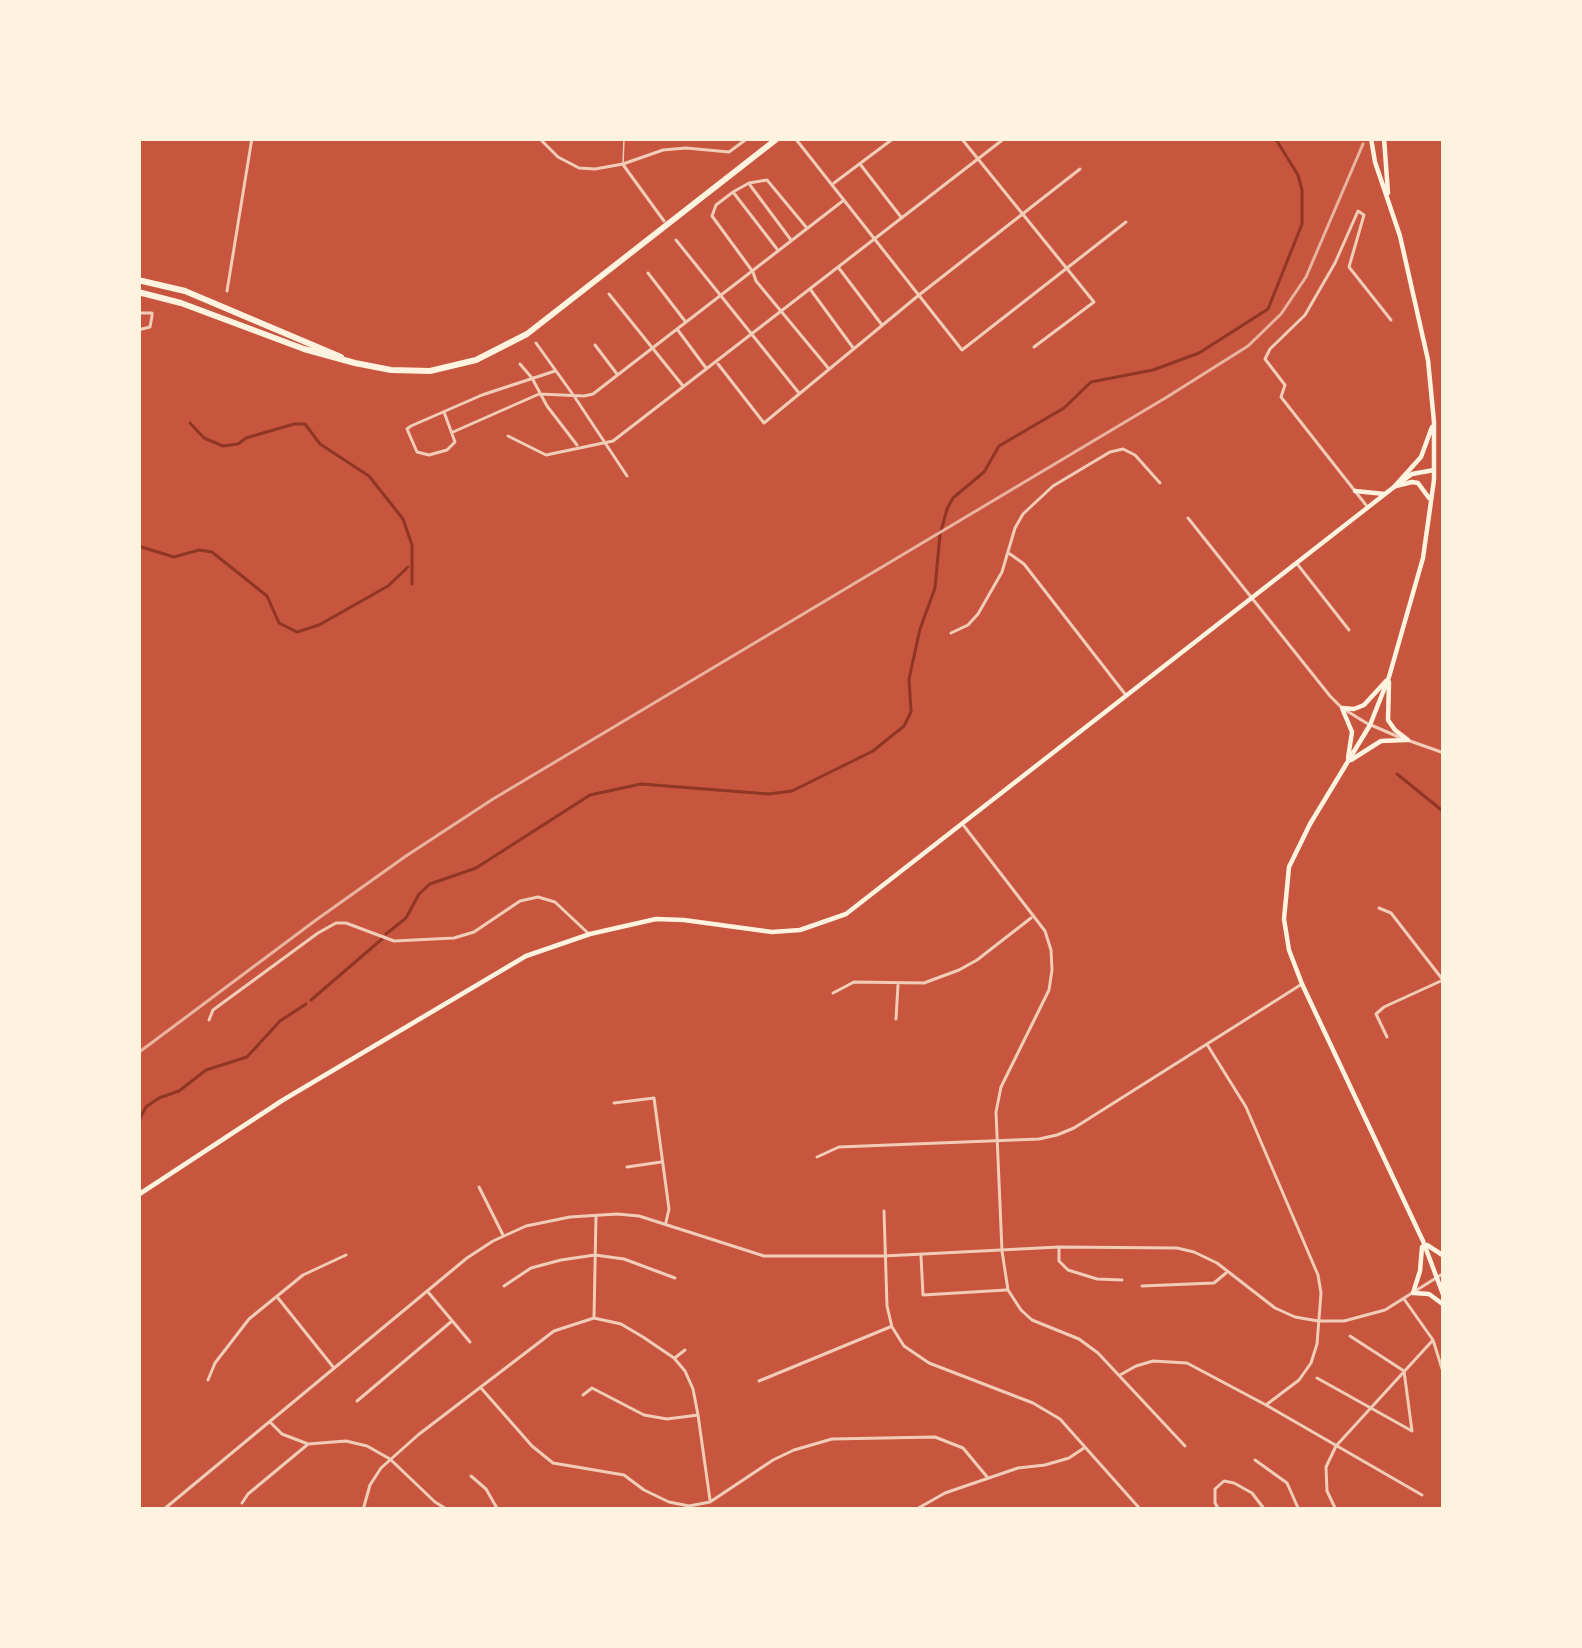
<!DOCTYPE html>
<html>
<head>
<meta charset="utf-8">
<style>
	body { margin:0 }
	#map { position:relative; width:1582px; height:1648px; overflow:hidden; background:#c8553d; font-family:"Fira Sans Condensed",sans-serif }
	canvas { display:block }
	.frame { position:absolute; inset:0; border:141px solid #fff3e0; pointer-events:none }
</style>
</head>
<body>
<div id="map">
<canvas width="1582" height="1648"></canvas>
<div class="frame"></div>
</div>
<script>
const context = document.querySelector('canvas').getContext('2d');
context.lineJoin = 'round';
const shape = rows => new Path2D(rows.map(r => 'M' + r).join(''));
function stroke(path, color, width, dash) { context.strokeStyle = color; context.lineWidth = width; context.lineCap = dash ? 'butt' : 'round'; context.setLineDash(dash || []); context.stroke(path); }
stroke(shape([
	[190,423,204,438,223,446,238,444,246,438,294,424,305,424,320,444,369,476,403,519,412,545,412,584],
	[138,546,174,557,199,550,212,552,267,596,279,623,297,632,319,625,388,586,408,567],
	[1397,774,1444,812],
	[386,934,406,918,419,894,430,884,476,868,590,795,641,784,769,794,792,791,873,751,904,726,911,712,909,679,920,629,935,588,940,535,947,509,953,498,984,472,999,446,1064,408,1091,382,1153,370,1199,353,1268,309,1302,224,1302,190,1298,175,1275,138],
	[311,1000,382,939],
	[138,1133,140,1118,146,1107,159,1098,179,1091,206,1070,247,1057,280,1021,306,1004]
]), '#8f3625', 3);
stroke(shape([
	[623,164,624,138]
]), '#f1ccb7', 1.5);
stroke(shape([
	[539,138,558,157,579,168,595,169,623,164,663,150,686,148,729,152,748,138],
	[795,138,962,350,1126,222],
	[961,138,1094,302,1034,347],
	[860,164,901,217],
	[624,166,664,221],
	[834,183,894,138],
	[750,185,791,240],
	[733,192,716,205,712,216,753,272,756,281,829,369],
	[676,240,799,393],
	[777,249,733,192,749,183,767,180,806,227],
	[838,267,882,325],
	[648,273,685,321],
	[810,289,854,349],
	[227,291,252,138],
	[609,294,683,386],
	[138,313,152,313,152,316,150,327,138,330],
	[677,329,706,368],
	[536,343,574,396,627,476],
	[595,345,617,374],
	[520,364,532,378,547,406,577,445],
	[718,364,764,423,919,295,1080,169],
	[444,412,455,442,447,450,429,455,417,452,407,429,411,426,482,395,555,371],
	[453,432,539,394,584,396,593,394,844,200],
	[508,436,546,455,613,441,1005,138],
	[1366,505,1281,397,1285,385,1265,359,1270,349,1305,315,1335,263,1358,211,1364,215,1349,267,1391,320],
	[1188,518,1330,696,1342,708,1368,724],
	[1010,554,1024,564,1125,694],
	[1298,565,1349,630],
	[951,633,968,625,978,614,1002,572,1015,528,1023,514,1053,486,1110,452,1123,449,1135,455,1160,483],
	[964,826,1045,931,1051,950,1052,970,1049,990,1001,1087,996,1112,1002,1251,1008,1290,1021,1310,1032,1320,1079,1339,1098,1353,1185,1446],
	[1379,908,1391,913,1443,980],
	[833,993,854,982,924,983,959,970,977,960,1031,918],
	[896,1019,898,985],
	[209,1020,213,1010,318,933,336,923,346,923,394,941,454,938,474,932,520,901,538,897,555,902,589,934],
	[1387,1037,1376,1014,1384,1007,1443,980],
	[1208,1046,1246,1107,1318,1275,1321,1293,1317,1344,1311,1363,1299,1380,1266,1405],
	[614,1103,654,1098,669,1209,666,1222],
	[817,1157,839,1147,1039,1139,1057,1135,1074,1128,1302,984],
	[627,1167,661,1162],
	[479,1187,503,1235],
	[884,1211,887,1306,892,1327,904,1346,929,1363,1033,1403,1060,1419,1141,1510],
	[1059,1249,1059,1261,1068,1270,1097,1279,1122,1280],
	[921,1256,923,1295,1006,1290],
	[504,1286,531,1268,561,1260,595,1255,624,1259,675,1278],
	[1142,1286,1214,1283,1226,1273],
	[428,1292,470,1342],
	[278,1298,334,1368],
	[1404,1299,1433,1340,1444,1375],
	[594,1318,596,1216],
	[676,1357,685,1350],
	[1120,1375,1136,1366,1153,1361,1187,1363,1266,1405,1422,1495],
	[1317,1378,1412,1431,1404,1371,1350,1336],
	[208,1380,215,1363,249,1319,303,1275,346,1255],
	[759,1381,890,1327],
	[481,1388,532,1446,553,1463,624,1475,644,1490,669,1502,689,1506,710,1502,773,1460,794,1450,832,1439,935,1437,963,1448,988,1478],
	[583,1395,592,1388,644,1415,667,1419,698,1415],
	[357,1401,452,1321],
	[271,1423,282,1434,308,1444,346,1441,367,1446,390,1459,435,1502,448,1510],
	[1255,1460,1287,1483,1299,1510],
	[471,1476,486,1489,498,1510],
	[242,1503,248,1494,307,1445],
	[363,1510,370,1485,381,1468,418,1435,554,1331,594,1318,621,1324,643,1337,674,1358,685,1371,693,1389,698,1415,710,1500],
	[915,1510,945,1493,1018,1468,1045,1465,1069,1458,1084,1448],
	[1219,1510,1215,1503,1215,1489,1224,1481,1234,1483,1252,1493,1265,1510],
	[1336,1510,1327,1491,1326,1467,1336,1446,1433,1340]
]), '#f1ccb7', 3);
stroke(shape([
	[1371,725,1401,738],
	[1410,741,1444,753],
	[163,1510,467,1258,493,1241,526,1226,570,1217,617,1214,639,1216,764,1256,884,1256,1059,1247,1177,1248,1194,1252,1217,1263,1275,1308,1295,1317,1318,1321,1344,1321,1385,1310,1444,1273]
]), '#f1ccb7', 3);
stroke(shape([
	[1355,491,1385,494],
	[138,1195,283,1100,526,956,590,934,656,919,684,920,772,932,800,930,846,914,1394,487,1412,474,1434,470]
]), '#fff3e0', 4.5);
stroke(shape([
	[1371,138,1375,162,1400,236,1428,360,1434,422,1434,480,1423,558,1389,677,1370,725,1310,824,1289,867,1284,919,1289,950,1302,984,1423,1241,1444,1297],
	[1384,138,1388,193],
	[1396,486,1412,482,1418,483,1429,498],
	[1394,487,1421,457,1432,427],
	[1389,682,1388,720,1395,730,1408,740],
	[1348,758,1352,732,1342,708,1354,709,1364,705,1386,681],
	[1351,760,1381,741,1406,740],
	[1427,1245,1444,1256],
	[1422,1247,1420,1271,1413,1293,1429,1294,1444,1305]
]), '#fff3e0', 4.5);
stroke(shape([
	[138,280,185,291,341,357],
	[138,292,181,303,304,349,355,363,391,370,430,371,476,360,527,334,778,138]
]), '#fff3e0', 6);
stroke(shape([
	[138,1053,316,920,406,856,493,799,1167,397,1248,346,1281,314,1306,277,1363,144]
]), '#e9b49f', 3);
</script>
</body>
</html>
